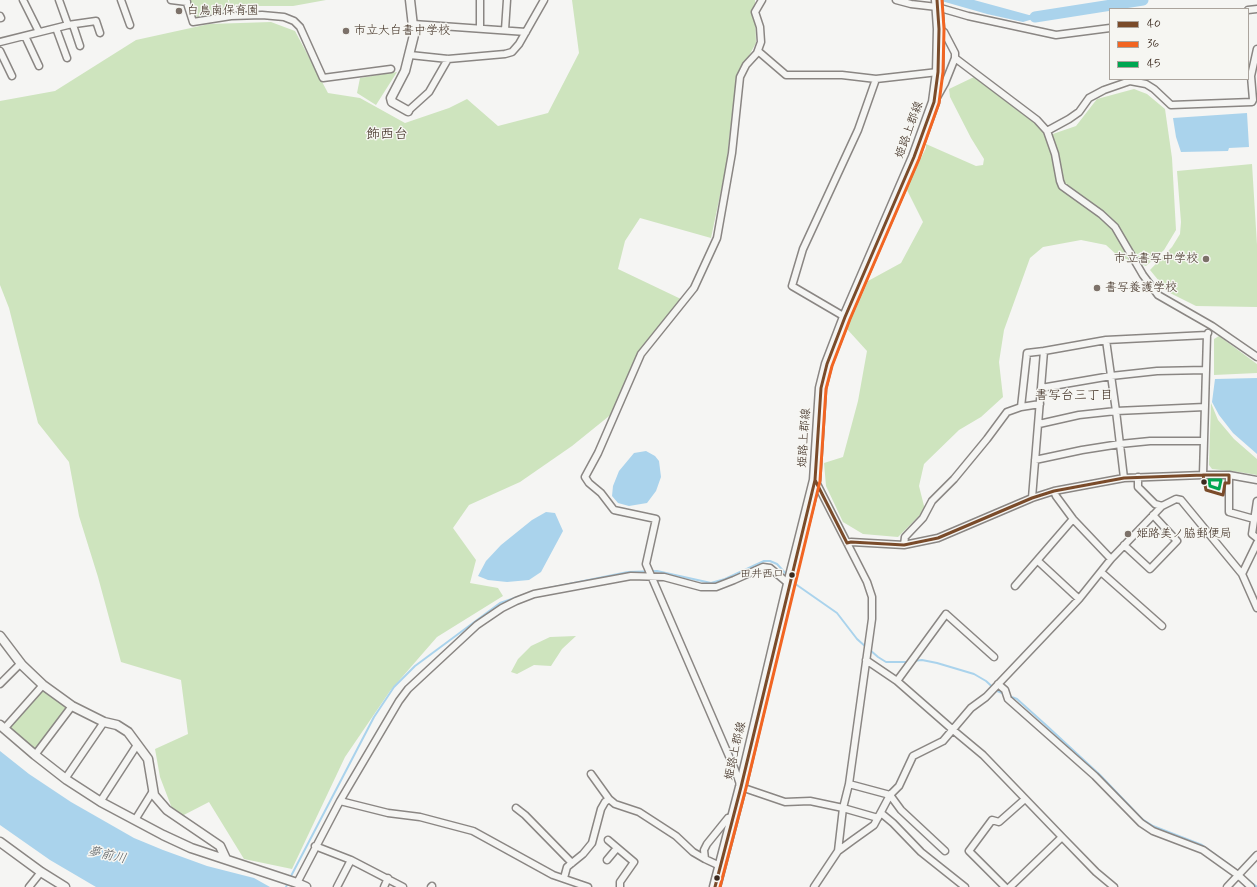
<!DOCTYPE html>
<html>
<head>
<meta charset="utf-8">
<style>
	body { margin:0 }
	#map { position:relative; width:1257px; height:887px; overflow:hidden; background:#f5f5f3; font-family:Mynerve,sans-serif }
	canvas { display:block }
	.legend { position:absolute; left:1109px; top:8px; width:140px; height:72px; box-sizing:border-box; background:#f6f6f2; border:1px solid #aba49d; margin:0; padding:5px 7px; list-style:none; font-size:12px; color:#3b2a1e }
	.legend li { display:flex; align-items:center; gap:8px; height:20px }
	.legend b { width:20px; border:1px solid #aba49d }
</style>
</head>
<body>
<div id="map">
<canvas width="1257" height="887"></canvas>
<ul class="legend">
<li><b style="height:5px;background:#7a4b2a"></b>40</li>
<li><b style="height:5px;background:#f26522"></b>36</li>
<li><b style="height:5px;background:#00a651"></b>45</li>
</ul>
</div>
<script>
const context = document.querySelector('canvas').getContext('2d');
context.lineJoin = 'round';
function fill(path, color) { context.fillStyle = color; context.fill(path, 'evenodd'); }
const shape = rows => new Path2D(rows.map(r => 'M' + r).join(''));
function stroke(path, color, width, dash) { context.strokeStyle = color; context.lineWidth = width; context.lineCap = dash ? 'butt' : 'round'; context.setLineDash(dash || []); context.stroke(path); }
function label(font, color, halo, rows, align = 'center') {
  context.font = font + ' Mynerve,"Klee One",sans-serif'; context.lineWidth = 3; context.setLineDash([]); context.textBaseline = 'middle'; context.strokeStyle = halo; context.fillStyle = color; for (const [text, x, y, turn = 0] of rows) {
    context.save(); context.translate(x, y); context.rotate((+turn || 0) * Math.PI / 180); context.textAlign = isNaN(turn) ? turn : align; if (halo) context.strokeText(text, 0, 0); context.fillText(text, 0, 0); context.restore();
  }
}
fill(shape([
	[190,0,228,0,230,11,198,17,195,16],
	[229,0,326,0,293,6,230,6],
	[572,0,755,0,756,43,736,79,726,167,711,238,640,218,625,241,618,269,683,300,639,358,624,404,572,446,520,482,469,505,453,528,476,560,470,583,498,588,503,596,437,637,390,691,345,757,292,869,244,859,209,802,176,819,160,777,155,749,188,734,181,680,121,662,98,577,79,516,69,462,38,423,9,308,0,285,0,101,55,91,136,40,209,24,271,22,295,31,328,93,360,98,405,123,449,108,467,99,498,126,548,113,579,53],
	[397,72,376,105,357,93,360,78],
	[974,77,1037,125,1047,136,1076,126,1097,99,1134,89,1147,94,1165,109,1172,158,1176,230,1164,250,1146,266,1118,256,1106,245,1081,240,1043,247,1030,258,1004,330,999,362,1003,397,981,417,959,430,924,464,919,486,925,510,898,537,863,534,843,522,826,486,824,463,843,457,858,401,867,351,847,329,868,281,901,263,923,222,906,188,926,148,926,144,976,166,983,165,984,159,971,138,950,97,949,89],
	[1252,164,1257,245,1257,307,1196,306,1168,292,1150,270,1172,247,1180,234,1181,222,1177,171],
	[1219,336,1257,364,1257,373,1214,375,1214,339],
	[1211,403,1218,420,1234,439,1257,459,1257,475,1239,472,1212,469,1209,465],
	[576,636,562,649,551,666,534,665,517,674,511,672,518,659,531,646,550,637],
	[41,690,45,690,66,705,67,708,36,748,32,748,11,730,11,726]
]), '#cee4be');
fill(shape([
	[938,0,974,0,1029,15,1050,14,1023,22,987,14],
	[1247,113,1249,147,1229,148,1228,151,1181,152,1176,137,1173,118],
	[1257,378,1257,454,1233,433,1219,415,1212,402,1215,379],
	[646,451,655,456,659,461,661,477,656,491,647,503,629,506,618,503,612,496,613,486,619,471,634,453],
	[546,512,555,513,563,531,541,572,529,580,507,582,488,580,478,576,486,561,501,545,532,520],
	[0,751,29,774,71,802,134,838,163,850,207,866,254,878,270,887,96,887,50,860,0,825]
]), '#aad3ec');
stroke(shape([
	[794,583,837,613,857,639,866,647],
	[544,589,628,572,657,571,711,583,725,579,764,561,770,561,777,564,787,575],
	[870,650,878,657,886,662,909,662],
	[913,661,922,660,937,663,974,674,986,681,997,691,1005,694],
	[1009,696,1017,699,1047,726,1100,775,1142,819,1153,826,1202,845,1231,866],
	[1242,875,1257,887],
	[290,878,374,717,394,687,415,666,500,603,532,592],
	[286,887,288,882]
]), '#aad3ec', 2);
stroke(shape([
	[1035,17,1143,0]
]), '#aad3ec', 11);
const minor = shape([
	[23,0,39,32],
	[121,0,130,25],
	[171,0,187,2],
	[186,0,193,22,231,16,262,15,284,17,294,21,300,27,323,78,391,69],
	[762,0,755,12,760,27,761,42,757,53,746,65,740,77,732,153,717,238,694,288,641,354,598,453,585,477,589,483,601,493,614,510,656,519,646,564,735,770,741,787,785,802,810,801,843,808,878,818],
	[896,0,911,4,937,7,968,16,1056,35,1110,28],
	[1248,10,1257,9],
	[0,16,1,18],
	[413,24,526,32],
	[68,25,96,21,100,33],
	[73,25,80,46],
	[56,28,67,58],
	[480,28,480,0],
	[505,30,507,0],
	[25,36,39,66],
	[0,42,68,25,59,0],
	[0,51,12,76],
	[758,51,786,75,842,75,876,79],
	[410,55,448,59,505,54,512,52,519,44,544,0],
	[955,58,1037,120,1047,131,1055,154,1060,181,1062,186,1101,214,1115,227,1143,275,1158,295,1212,326,1257,357],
	[936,99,945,83,955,58,955,53,944,32,939,29],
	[408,111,429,92,448,59],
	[1047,131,1069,119,1079,112,1089,98,1104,90,1130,81,1146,84,1154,89,1171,105,1252,102,1253,100,1251,76,1257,49],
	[845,317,792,286,803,249,858,130,876,79,938,72],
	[1106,340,1116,411,1124,478],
	[1041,388,1111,376,1157,371,1206,370],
	[1021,407,1027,353,1044,351],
	[1039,424,1079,415,1116,411,1205,407],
	[1035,460,1082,450,1120,444,1150,441,1204,441],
	[1203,475,1207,335,1208,333],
	[1229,475,1229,512,1254,519],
	[1138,477,1138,487,1155,504,1162,506],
	[1054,491,1056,496,1073,519,1111,559],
	[1032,498,1044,351,1106,340,1207,335],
	[1257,501,1252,534,1257,538],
	[847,543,851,542,904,545,938,538,1032,498,1054,491,1124,478,1203,475,1229,475,1257,480],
	[904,545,905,537,923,518,932,501,954,479,987,439,1007,412,1021,407,1040,404],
	[1124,545,1150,569,1177,541,1153,515],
	[1038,561,1079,599],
	[1101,572,1162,626],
	[1242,574,1257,543],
	[1015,586,1073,519],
	[866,660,897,681,953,730,983,755,1062,837,1096,872,1114,887],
	[897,681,946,614,994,657],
	[0,684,21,663],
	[998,684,1005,690,1008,699,1095,776,1141,823,1153,831,1203,850,1238,875,1251,887],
	[4,729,43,685],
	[35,755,72,706],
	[65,779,104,722],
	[849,784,890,795,901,810,945,851],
	[609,799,615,804,639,812,676,836,693,852,705,859,720,866],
	[340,801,388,813,420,817,473,831,553,875,588,887],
	[100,802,137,745],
	[516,808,525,815,572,863],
	[881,813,893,823,921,852,965,887],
	[135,820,153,791],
	[608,840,634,862,620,882,620,887],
	[315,846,351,860,403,887],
	[838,851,853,840,874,825,890,795,899,786,913,756,943,741,971,708,986,697,1079,599,1111,559,1162,506,1176,499,1181,500,1242,574,1257,608],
	[705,859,704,850,707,844,728,818,733,817],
	[607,860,617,848],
	[564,878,567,867,583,854,592,843,601,809,605,802,609,799,591,774],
	[297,883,340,801,399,701,408,689,477,625,502,608,516,601,534,594,631,576,664,577,701,587,716,587,734,580,763,567,770,568,789,584],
	[29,887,41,872],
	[337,887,351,860],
	[384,887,388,878],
	[431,887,432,886],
	[814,887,838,851,843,808,849,784,872,619,872,597,867,582,815,480],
	[1005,887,969,851,992,820,999,822,1025,799],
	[1010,887,1062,837],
	[1227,887,1257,855]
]);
const tertiary = shape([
	[408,111,392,102,391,98,405,71,414,35,410,0],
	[0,636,22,665,43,685,72,706,104,722,117,725,128,732,148,759,154,795,167,810,220,846,226,859],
	[0,725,35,755,67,780,101,802,163,835,191,848,297,883,306,887],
	[0,842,41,872,65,887]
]);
const primary = shape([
	[715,887,741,787,789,584,815,480,821,388,827,364,845,317,914,157,934,102,938,72,939,29,937,0]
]);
stroke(minor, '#8a8683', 9);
stroke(tertiary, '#8a8683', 11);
stroke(primary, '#8a8683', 13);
stroke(minor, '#f5f5f3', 6);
stroke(tertiary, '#f5f5f3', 8);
stroke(primary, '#f5f5f3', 10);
stroke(shape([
	[1203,475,1229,475,1229,483,1225,483,1223,495,1206,490,1203,475],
	[815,480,847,543],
	[847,543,851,542,904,545,938,538,1032,498,1054,491,1124,478,1203,475],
	[715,887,741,787,815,480,821,388,827,364,845,317,914,157,934,102,938,72,939,29,937,0]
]), '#7a4b2a', 3);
stroke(shape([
	[720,887,746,788,820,481,826,389,832,366,850,319,919,159,939,103,943,72,944,29,942,0]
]), '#f26522', 3);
stroke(shape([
	[1209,480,1221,480,1219,489,1210,486,1209,480]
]), '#00a651', 3);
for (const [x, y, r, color] of [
	[179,11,4,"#7c7169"],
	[346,31,4,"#7c7169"],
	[1206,259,4,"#7c7169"],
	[1097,288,4,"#7c7169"],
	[1204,482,3.5,"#3b2a1e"],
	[1128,534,4,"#7c7169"],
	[792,575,3.5,"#3b2a1e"],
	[717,878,3.5,"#3b2a1e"]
]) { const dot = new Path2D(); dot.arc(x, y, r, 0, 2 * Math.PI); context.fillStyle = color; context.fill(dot); stroke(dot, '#f6f6f2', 1.5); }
label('11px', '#3b2a1e', '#f6f6f2', [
	["田井西口",784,575]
], 'right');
label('12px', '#3b2a1e', '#f6f6f2', [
	["白鳥南保育園",187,11],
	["市立大白書中学校",354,31],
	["市立書写中学校",1198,259,"right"],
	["書写養護学校",1105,288],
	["姫路美ノ脇郵便局",1136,534]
], 'left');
label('12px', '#3b2a1e', '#f6f6f2', [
	["姫路上郡線",910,130,-70],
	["姫路上郡線",805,438,-86],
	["姫路上郡線",736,751,-77]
]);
label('13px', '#3b2a1e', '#f6f6f2', [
	["書写台三丁目",1074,396]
]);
label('italic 13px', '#53585b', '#f6f6f2', [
	["夢前川",107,856,12]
]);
label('14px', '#3b2a1e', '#f6f6f2', [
	["飾西台",387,135]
]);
</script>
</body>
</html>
